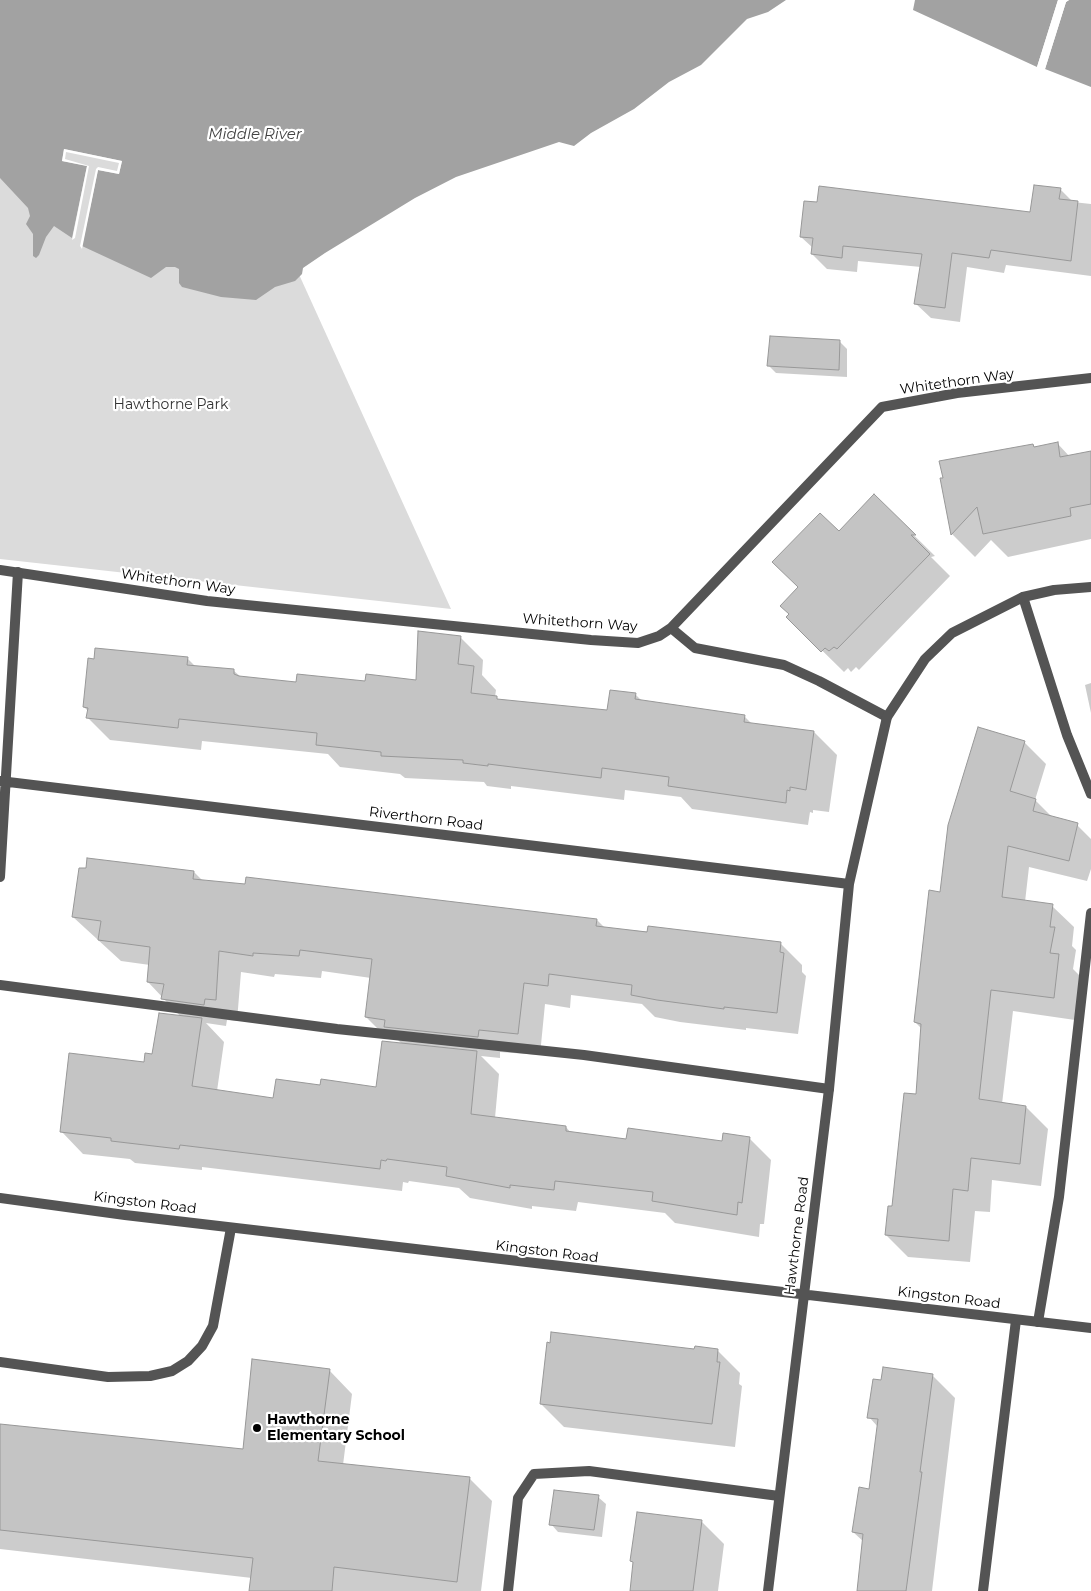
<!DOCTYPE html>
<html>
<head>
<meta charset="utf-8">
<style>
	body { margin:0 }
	canvas { display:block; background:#fff }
</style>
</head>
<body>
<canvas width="1091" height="1591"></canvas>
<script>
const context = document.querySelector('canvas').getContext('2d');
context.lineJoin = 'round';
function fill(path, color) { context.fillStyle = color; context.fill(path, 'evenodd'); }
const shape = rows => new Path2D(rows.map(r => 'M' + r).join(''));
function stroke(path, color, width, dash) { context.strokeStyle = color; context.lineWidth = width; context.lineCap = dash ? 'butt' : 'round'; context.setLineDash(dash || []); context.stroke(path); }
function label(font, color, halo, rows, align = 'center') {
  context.font = font + ' Montserrat,sans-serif'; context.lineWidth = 4.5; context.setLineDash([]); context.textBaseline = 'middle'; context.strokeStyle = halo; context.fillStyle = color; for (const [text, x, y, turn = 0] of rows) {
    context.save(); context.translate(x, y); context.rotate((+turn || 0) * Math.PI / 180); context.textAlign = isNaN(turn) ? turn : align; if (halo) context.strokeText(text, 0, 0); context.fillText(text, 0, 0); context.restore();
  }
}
fill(shape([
	[0,113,252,171,451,609,0,559]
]), '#dbdbdb');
fill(shape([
	[0,0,786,0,768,12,747,19,701,65,669,82,634,109,591,133,574,146,559,142,456,177,415,198,325,253,303,268,302,274,295,281,275,287,256,300,221,297,182,287,179,283,179,269,175,267,166,267,151,278,82,246,98,170,119,174,122,161,64,149,62,161,87,166,72,238,54,226,46,237,39,255,36,258,33,256,33,234,26,224,30,216,28,208,0,178],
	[915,0,1058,0,1037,67,913,10],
	[1069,0,1091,0,1091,87,1045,69,1066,2]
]), '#a2a2a2');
fill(shape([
	[1058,0,1061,0,1040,68,1037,67],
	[1064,0,1069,0,1066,2,1045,69,1043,69],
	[64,149,122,161,119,174,98,170,82,249,80,246,96,169,98,167,117,171,119,163,66,152,65,159,89,166,75,238,72,240,87,166,62,161]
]), '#fff');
fill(shape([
	[1060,189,1073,202,1091,204,1091,276,1006,265,1004,273,967,267,960,322,931,318,915,303,921,267,858,261,857,272,827,269,812,254,813,248,801,237,1032,214],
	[839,341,847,349,847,377,776,373,768,365],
	[1058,444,1070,457,1091,453,1091,539,1008,557,991,540,975,557,952,534,941,479,1033,445,1035,448],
	[874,496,935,556,931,557,950,576,859,670,856,667,851,672,848,668,844,672,788,617,799,587,839,533],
	[460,637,483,660,482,675,496,690,495,697,500,701,608,712,636,695,642,701,744,716,752,724,814,732,837,755,829,812,813,810,813,813,810,812,808,825,692,809,681,797,625,790,624,800,511,786,511,789,487,786,484,782,405,778,400,774,340,767,328,754,202,741,201,750,110,740,88,718,88,711,84,707,96,649,187,658,196,667,234,671,241,677,297,683,417,682],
	[1091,683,1091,713,1085,685],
	[1024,742,1046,764,1035,800,1052,817,1076,824,1091,839,1091,869,1087,881,1029,867,1025,902,1052,906,1074,927,1072,946,1076,950,1073,969,1081,977,1075,1020,1013,1011,1002,1104,1026,1107,1048,1129,1041,1186,992,1180,990,1212,975,1211,970,1262,908,1257,886,1235,917,1096,922,1029,915,1022,941,893],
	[194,872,203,881,597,920,605,928,780,943,802,965,802,972,806,976,798,1034,746,1028,746,1030,680,1022,655,1017,642,1004,571,995,570,1008,545,1004,540,1055,500,1052,500,1058,481,1056,499,1074,495,1118,566,1127,571,1133,627,1140,723,1143,749,1138,771,1160,764,1224,760,1224,759,1237,675,1223,665,1213,578,1202,576,1211,532,1206,532,1209,470,1198,459,1188,409,1181,408,1183,403,1182,402,1191,202,1167,202,1170,135,1163,130,1159,83,1154,61,1131,153,1055,181,1017,148,982,150,965,121,961,73,917],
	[322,971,371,978,366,1017,388,1039,398,1040,402,1044,377,1088,321,1087,274,1099,217,1091,224,1042,206,1023,226,1026,227,1020,237,1021,241,972,274,977,275,974,321,978],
	[695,1350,717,1350,740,1373,739,1384,742,1386,735,1447,564,1427,541,1404],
	[329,1370,352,1394,343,1465,469,1478,492,1501,481,1591,251,1591,252,1578,0,1549,0,1425,244,1450],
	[932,1375,955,1398,932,1591,858,1591,864,1542,853,1532,870,1490,878,1427,869,1417,882,1381],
	[598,1497,606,1504,602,1537,558,1532,551,1524],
	[701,1521,724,1544,718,1591,630,1591]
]), '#0003');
const building = shape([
	[1034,185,1061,188,1059,199,1078,201,1071,261,991,250,989,258,952,253,945,308,914,304,922,254,843,246,842,258,811,254,813,238,800,237,804,201,817,202,819,186,1030,212,1034,185],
	[770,336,840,340,839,370,767,366,770,336],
	[1058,442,1060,457,1091,451,1091,504,1070,508,1071,516,983,534,977,507,951,535,940,478,943,478,939,461,1033,444,1034,447,1058,442],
	[874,494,916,535,911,535,930,554,837,649,834,647,829,651,825,648,821,652,786,617,789,614,780,606,798,587,772,562,820,513,839,531,874,494],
	[418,631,461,636,458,664,474,666,471,693,497,696,497,699,607,710,610,690,636,693,635,699,745,715,744,722,814,731,806,790,790,787,790,791,787,790,786,803,668,786,669,777,602,768,601,778,488,764,488,766,463,763,463,760,381,756,381,752,316,745,317,733,179,719,178,728,86,718,88,708,83,707,88,658,94,659,95,648,188,657,187,665,234,669,234,674,239,676,296,682,297,674,365,681,366,674,416,680,418,631],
	[978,727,1025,741,1010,791,1036,799,1033,811,1078,823,1069,861,1008,846,1002,897,1053,904,1050,927,1055,927,1050,953,1059,954,1054,998,991,990,979,1099,1026,1106,1020,1164,971,1158,968,1191,953,1189,949,1241,885,1235,888,1206,892,1206,904,1093,916,1094,921,1024,914,1022,929,890,940,892,948,825,978,727],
	[87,858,194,871,193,879,245,884,246,877,597,919,596,926,647,932,648,926,781,942,780,952,784,953,777,1013,724,1007,724,1009,657,1000,631,995,632,985,549,974,548,986,524,983,518,1034,479,1030,478,1037,384,1027,385,1020,365,1017,372,959,300,950,299,956,253,953,253,956,219,951,216,1000,205,999,204,1005,161,999,164,984,147,982,150,947,98,940,101,921,72,917,79,868,86,868,87,858],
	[159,1013,202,1018,192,1086,273,1098,276,1079,320,1085,321,1079,376,1087,382,1041,477,1051,471,1114,566,1126,566,1131,626,1139,628,1128,722,1141,723,1133,750,1137,742,1203,738,1202,737,1215,652,1201,653,1192,555,1181,554,1190,510,1185,510,1188,446,1176,447,1167,387,1159,386,1161,381,1160,380,1169,180,1145,179,1149,111,1141,111,1138,60,1132,69,1053,144,1062,145,1053,152,1054,159,1013],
	[551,1332,694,1349,695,1346,718,1349,717,1362,720,1362,712,1424,540,1404,547,1342,550,1343,551,1332],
	[252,1359,330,1369,318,1461,470,1477,457,1582,334,1567,332,1591,249,1591,253,1558,0,1530,0,1424,243,1449,252,1359],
	[883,1367,933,1374,920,1472,922,1472,906,1591,857,1591,863,1534,852,1532,859,1487,869,1489,878,1419,867,1418,873,1379,881,1380,883,1367],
	[554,1490,599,1495,594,1530,549,1525,554,1490],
	[637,1512,702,1520,693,1591,630,1591,633,1562,630,1561,637,1512]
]);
fill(building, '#c4c4c4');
stroke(building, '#989898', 1);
stroke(shape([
	[0,570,207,601,591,640,638,643,659,636,671,628,882,407,957,393,1091,378],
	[1023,597,1067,735,1091,794],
	[671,628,695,648,784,665,819,681,887,717],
	[0,985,337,1029,584,1055,829,1089],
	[1038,1322,1059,1197,1091,913],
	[0,1362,108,1377,150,1376,172,1371,188,1361,202,1346,213,1326,231,1228],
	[508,1591,518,1498,534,1474,589,1471,779,1496],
	[983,1591,1016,1320]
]), '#545454', 10);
stroke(shape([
	[0,781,849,884],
	[0,877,18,572],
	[0,1198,125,1215,1091,1328],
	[768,1591,829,1089,849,884,887,717,925,659,952,633,1023,597,1054,590,1091,587]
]), '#545454', 10);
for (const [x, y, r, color] of [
	[257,1428,5,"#000"]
]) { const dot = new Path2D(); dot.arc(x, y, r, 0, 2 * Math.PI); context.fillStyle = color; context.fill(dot); stroke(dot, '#fff', 2); }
label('14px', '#000', '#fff', [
	["Whitethorn Way",957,382,-8],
	["Whitethorn Way",178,582,8],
	["Whitethorn Way",580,623,4],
	["Riverthorn Road",426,819,7],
	["Kingston Road",145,1203,7],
	["Hawthorne Road",797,1236,-83],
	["Kingston Road",547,1252,7],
	["Kingston Road",949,1298,7]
]);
label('14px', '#323232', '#fff', [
	["Hawthorne Park",171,405]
]);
label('bold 14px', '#000', '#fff', [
	["Hawthorne",267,1420],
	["Elementary School",267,1436]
], 'left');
label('italic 15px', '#434343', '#fff', [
	["Middle River",255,135]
]);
</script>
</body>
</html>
